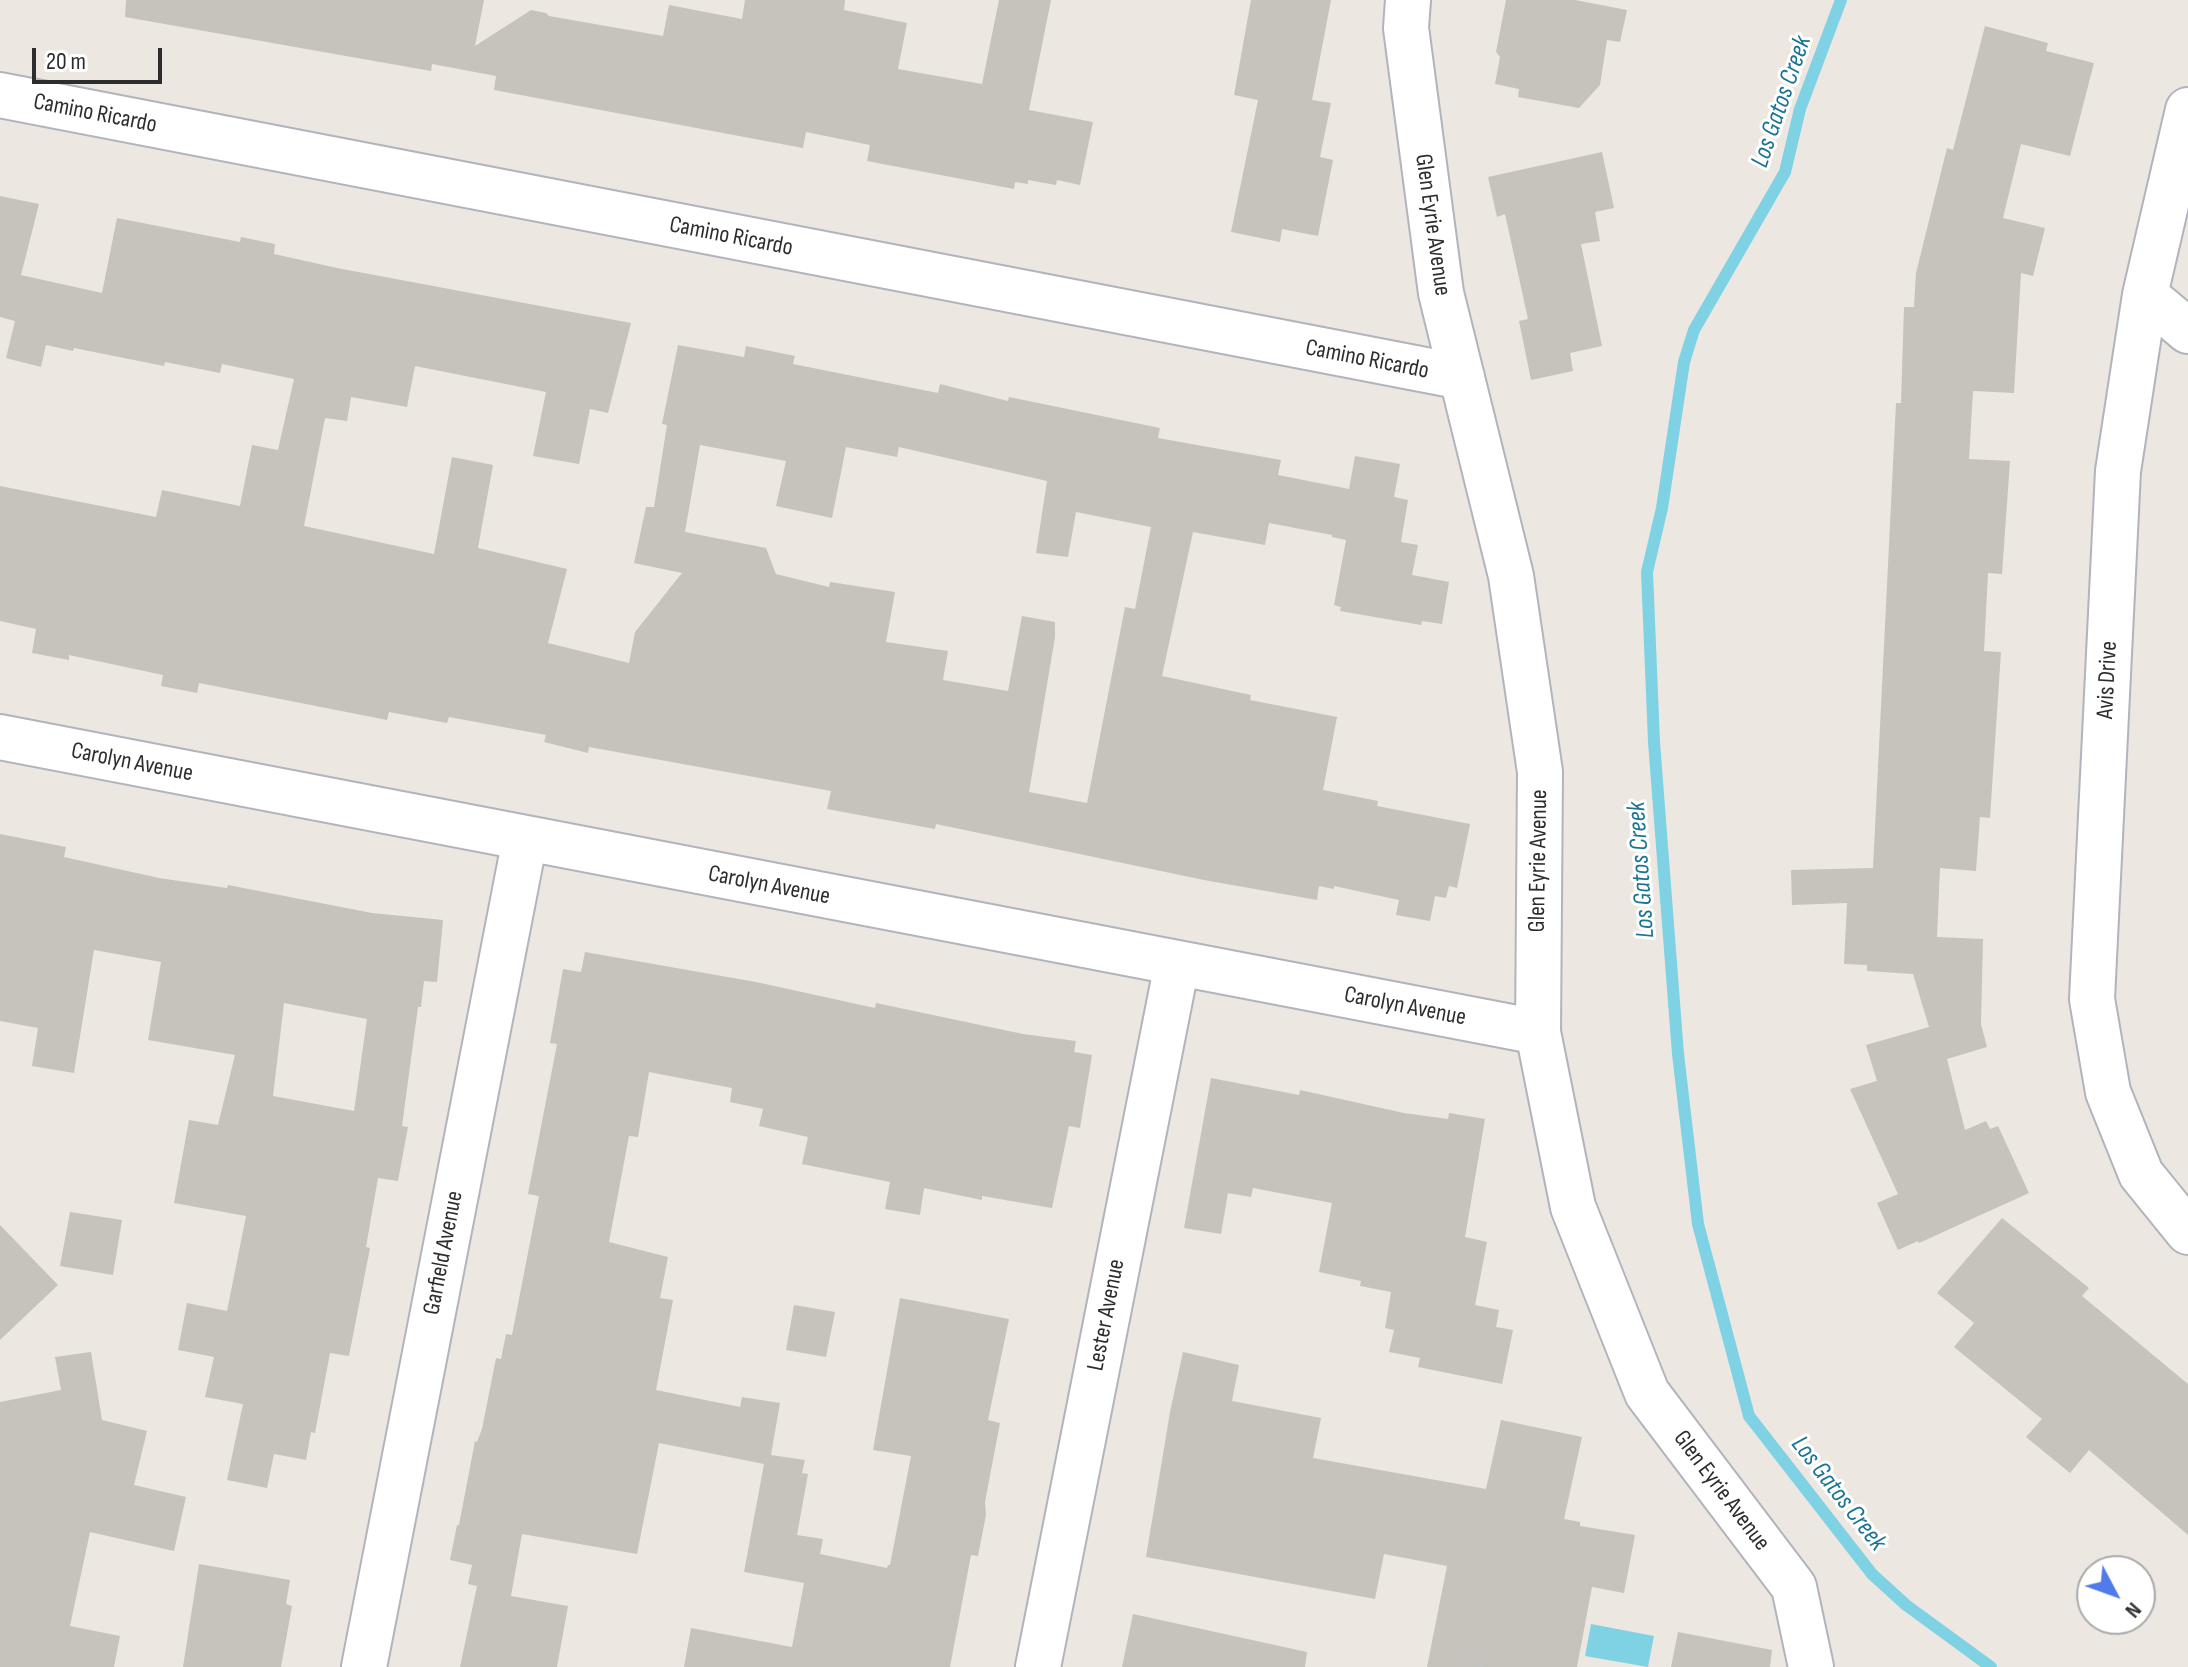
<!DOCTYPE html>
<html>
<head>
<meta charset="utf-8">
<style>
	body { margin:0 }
	#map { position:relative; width:2188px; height:1667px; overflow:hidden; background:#ede7e1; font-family:"Sofia Sans Condensed",sans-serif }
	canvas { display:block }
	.north { position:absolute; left:2076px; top:1555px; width:80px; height:80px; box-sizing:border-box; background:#fff; border:2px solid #ababab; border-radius:50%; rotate:131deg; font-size:22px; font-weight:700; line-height:32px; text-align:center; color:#2d2d2d }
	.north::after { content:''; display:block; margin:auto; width:28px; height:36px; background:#517bea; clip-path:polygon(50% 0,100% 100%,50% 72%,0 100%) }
	.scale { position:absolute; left:32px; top:48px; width:130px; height:36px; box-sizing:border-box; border:4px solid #2d2d2d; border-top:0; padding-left:10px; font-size:24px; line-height:28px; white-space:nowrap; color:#2d2d2d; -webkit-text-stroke:6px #fff; paint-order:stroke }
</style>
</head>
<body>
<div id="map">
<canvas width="2188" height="1667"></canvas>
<div class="north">N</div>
<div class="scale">20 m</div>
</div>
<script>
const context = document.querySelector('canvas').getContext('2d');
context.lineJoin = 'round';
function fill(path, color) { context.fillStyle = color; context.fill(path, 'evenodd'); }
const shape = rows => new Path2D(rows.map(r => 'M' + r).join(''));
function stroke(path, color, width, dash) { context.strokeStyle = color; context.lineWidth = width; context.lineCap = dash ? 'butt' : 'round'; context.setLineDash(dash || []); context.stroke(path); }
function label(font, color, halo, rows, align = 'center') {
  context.font = font + ' "Sofia Sans Condensed",sans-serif'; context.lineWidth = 6; context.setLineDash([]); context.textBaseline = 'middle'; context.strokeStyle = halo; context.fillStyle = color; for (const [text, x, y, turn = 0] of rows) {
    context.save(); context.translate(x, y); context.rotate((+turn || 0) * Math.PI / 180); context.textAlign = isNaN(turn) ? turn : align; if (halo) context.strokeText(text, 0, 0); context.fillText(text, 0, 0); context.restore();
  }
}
fill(shape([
	[1591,1624,1654,1636,1648,1667,1585,1656]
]), '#7fd2e4');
stroke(shape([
	[1841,0,1800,109,1785,172,1694,330,1684,362,1662,508,1647,572,1654,742,1678,1054,1698,1224,1749,1416,1872,1574,1906,1605,1991,1667]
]), '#7fd2e4', 12);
fill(shape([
	[126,0,484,0,475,46,531,10,546,13,549,16,663,36,669,5,742,19,745,0,845,0,844,10,907,23,898,69,982,84,999,0,1051,0,1029,110,1093,122,1080,185,1057,180,1056,185,1028,180,1028,184,1015,182,1014,189,867,161,870,145,806,132,803,148,494,90,496,76,432,64,431,71,125,17],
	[1251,0,1331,0,1312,100,1331,103,1320,157,1333,160,1318,236,1282,229,1280,242,1231,232,1258,100,1234,95],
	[1506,0,1575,0,1627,10,1620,42,1607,40,1600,85,1579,108,1518,97,1519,89,1495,84,1500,57,1496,52],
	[1985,26,2048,43,2046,51,2094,63,2070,156,2021,144,2003,218,2045,228,2033,276,2021,273,2014,393,1973,391,1969,459,2010,461,2002,574,1988,573,1984,651,2001,652,1990,818,1980,817,1976,871,1940,868,1937,937,1983,939,1981,1024,1987,1047,1947,1059,1965,1130,1986,1121,1990,1129,1998,1126,2029,1193,1919,1243,1918,1241,1898,1250,1877,1203,1898,1194,1850,1089,1877,1081,1866,1045,1929,1027,1913,974,1867,971,1867,965,1844,964,1847,903,1792,905,1791,870,1873,868,1896,403,1901,403,1904,307,1914,307,1916,273,1947,148,1953,150],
	[1602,152,1614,208,1595,212,1600,241,1581,244,1602,346,1570,353,1573,371,1531,380,1519,321,1528,319,1505,214,1497,217,1488,177],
	[0,196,39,204,21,275,102,293,117,218,240,242,241,237,275,244,274,254,337,268,631,323,608,413,590,409,579,464,533,456,546,392,415,366,407,407,351,397,347,421,325,418,304,526,434,554,452,457,493,465,478,548,567,569,548,643,629,663,635,632,682,573,634,563,646,507,654,507,667,425,662,424,678,345,744,357,746,346,795,356,793,364,938,393,940,384,1008,401,1009,397,1160,428,1158,438,1281,460,1278,475,1349,489,1355,456,1400,464,1394,497,1408,500,1401,542,1418,545,1412,575,1449,582,1442,624,1422,621,1421,625,1340,611,1341,607,1334,605,1346,540,1332,537,1332,535,1269,523,1265,545,1193,532,1162,676,1251,695,1250,700,1337,717,1323,790,1378,801,1377,806,1470,824,1457,888,1449,886,1446,898,1435,896,1430,921,1396,915,1399,900,1334,886,1334,889,1319,886,1317,900,1204,880,936,824,935,829,827,809,831,791,589,747,588,753,544,742,546,735,449,717,447,723,389,712,387,720,199,683,197,693,161,686,163,675,69,655,69,660,32,653,36,629,0,621,0,486,156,517,162,490,240,506,252,445,278,450,294,379,222,364,220,373,165,362,164,366,74,348,73,351,46,345,41,367,6,358,15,321,0,317],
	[700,445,786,461,776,506,832,518,846,447,897,457,899,447,1047,481,1036,553,1068,557,1076,512,1151,527,1135,609,1125,607,1087,803,1029,792,1055,637,1055,622,1022,616,1008,691,943,680,948,651,886,642,895,592,830,582,829,587,776,574,766,548,685,532],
	[0,834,66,847,64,857,159,878,227,888,228,885,372,913,443,920,437,982,424,981,421,1007,418,1007,402,1126,408,1127,398,1181,378,1178,366,1247,370,1248,349,1356,330,1353,315,1433,311,1432,306,1460,274,1454,267,1488,227,1480,243,1404,205,1397,214,1357,178,1350,187,1303,227,1311,246,1216,174,1203,189,1120,218,1125,235,1055,148,1040,161,962,94,950,74,1073,32,1066,38,1028,0,1021],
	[284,1003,367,1019,354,1111,273,1096],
	[585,952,756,982,875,1008,876,1003,1023,1034,1076,1041,1074,1052,1092,1055,1080,1128,1069,1126,1052,1208,982,1196,982,1200,924,1188,920,1215,885,1209,890,1182,802,1164,808,1137,759,1126,763,1109,730,1102,732,1088,649,1072,638,1137,629,1136,609,1242,668,1257,660,1298,673,1300,656,1390,740,1407,742,1397,780,1403,771,1455,805,1460,802,1473,808,1474,797,1535,823,1539,820,1554,887,1568,888,1565,890,1565,911,1456,873,1450,900,1298,1009,1319,988,1420,1000,1423,985,1502,986,1515,978,1556,971,1555,950,1667,684,1667,691,1628,792,1647,804,1583,744,1572,764,1464,659,1443,637,1554,522,1534,511,1596,568,1606,557,1667,460,1667,477,1586,468,1584,472,1565,450,1560,457,1525,459,1525,475,1441,477,1442,482,1429,496,1358,501,1359,506,1334,512,1335,539,1196,528,1194,557,1044,550,1043,563,969,581,972],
	[1211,1078,1299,1095,1300,1090,1404,1113,1448,1119,1449,1113,1485,1119,1465,1237,1487,1242,1475,1305,1499,1310,1496,1327,1513,1330,1502,1384,1418,1367,1420,1358,1389,1352,1394,1330,1385,1328,1391,1292,1360,1286,1361,1281,1319,1272,1332,1203,1253,1188,1251,1197,1228,1193,1221,1234,1184,1228],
	[70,1212,122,1220,113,1275,60,1266],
	[2002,1218,2089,1288,2082,1296,2188,1384,2188,1535,2089,1450,2070,1473,2026,1437,2042,1419,1954,1347,1974,1323,1937,1293],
	[0,1225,58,1285,0,1340],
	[794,1305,835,1312,826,1357,786,1350],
	[91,1352,102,1420,147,1431,134,1485,186,1497,174,1551,90,1532,70,1626,120,1636,114,1667,0,1667,0,1402,61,1390,55,1357],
	[1183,1352,1239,1365,1232,1401,1321,1418,1313,1458,1486,1489,1501,1420,1582,1437,1564,1519,1580,1522,1580,1526,1635,1535,1624,1593,1592,1587,1577,1667,1427,1667,1447,1566,1384,1554,1375,1599,1146,1557,1170,1412],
	[199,1564,290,1580,286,1604,292,1606,281,1667,183,1667],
	[1133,1614,1307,1652,1305,1667,1122,1667],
	[1678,1632,1772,1650,1770,1667,1671,1667]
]), '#c6c2bc');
const minor = shape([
	[1408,0,1406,28,1441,293,1511,576,1540,772,1538,1032,1573,1207,1647,1393,1794,1587,1811,1667],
	[0,95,1462,377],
	[2188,110,2145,295,2118,471,2092,999,2108,1092,2141,1174,2188,1232],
	[2145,295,2188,331],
	[0,737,1538,1032],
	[364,1667,525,839],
	[1038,1667,1177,964]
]);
stroke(minor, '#b1b4bc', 48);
stroke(shape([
	[1468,1663,1484,1667]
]), '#c4c4c4', 5, [6, 4]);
stroke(minor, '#fff', 44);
label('24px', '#2d2d2d', '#fff', [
	["Camino Ricardo",95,114,11],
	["Glen Eyrie Avenue",1432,225,82],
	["Camino Ricardo",731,237,11],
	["Camino Ricardo",1367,360,11],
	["Avis Drive",2108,680,-87],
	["Carolyn Avenue",132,763,11],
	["Glen Eyrie Avenue",1539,861,-89],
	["Carolyn Avenue",769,886,11],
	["Carolyn Avenue",1405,1007,11],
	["Garfield Avenue",444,1253,-79],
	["Lester Avenue",1107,1315,-79],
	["Glen Eyrie Avenue",1721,1491,53]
]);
label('italic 26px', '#1a7494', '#fff', [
	["Los Gatos Creek",1782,102,-71],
	["Los Gatos Creek",1642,870,-94],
	["Los Gatos Creek",1838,1494,52]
]);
</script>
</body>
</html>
